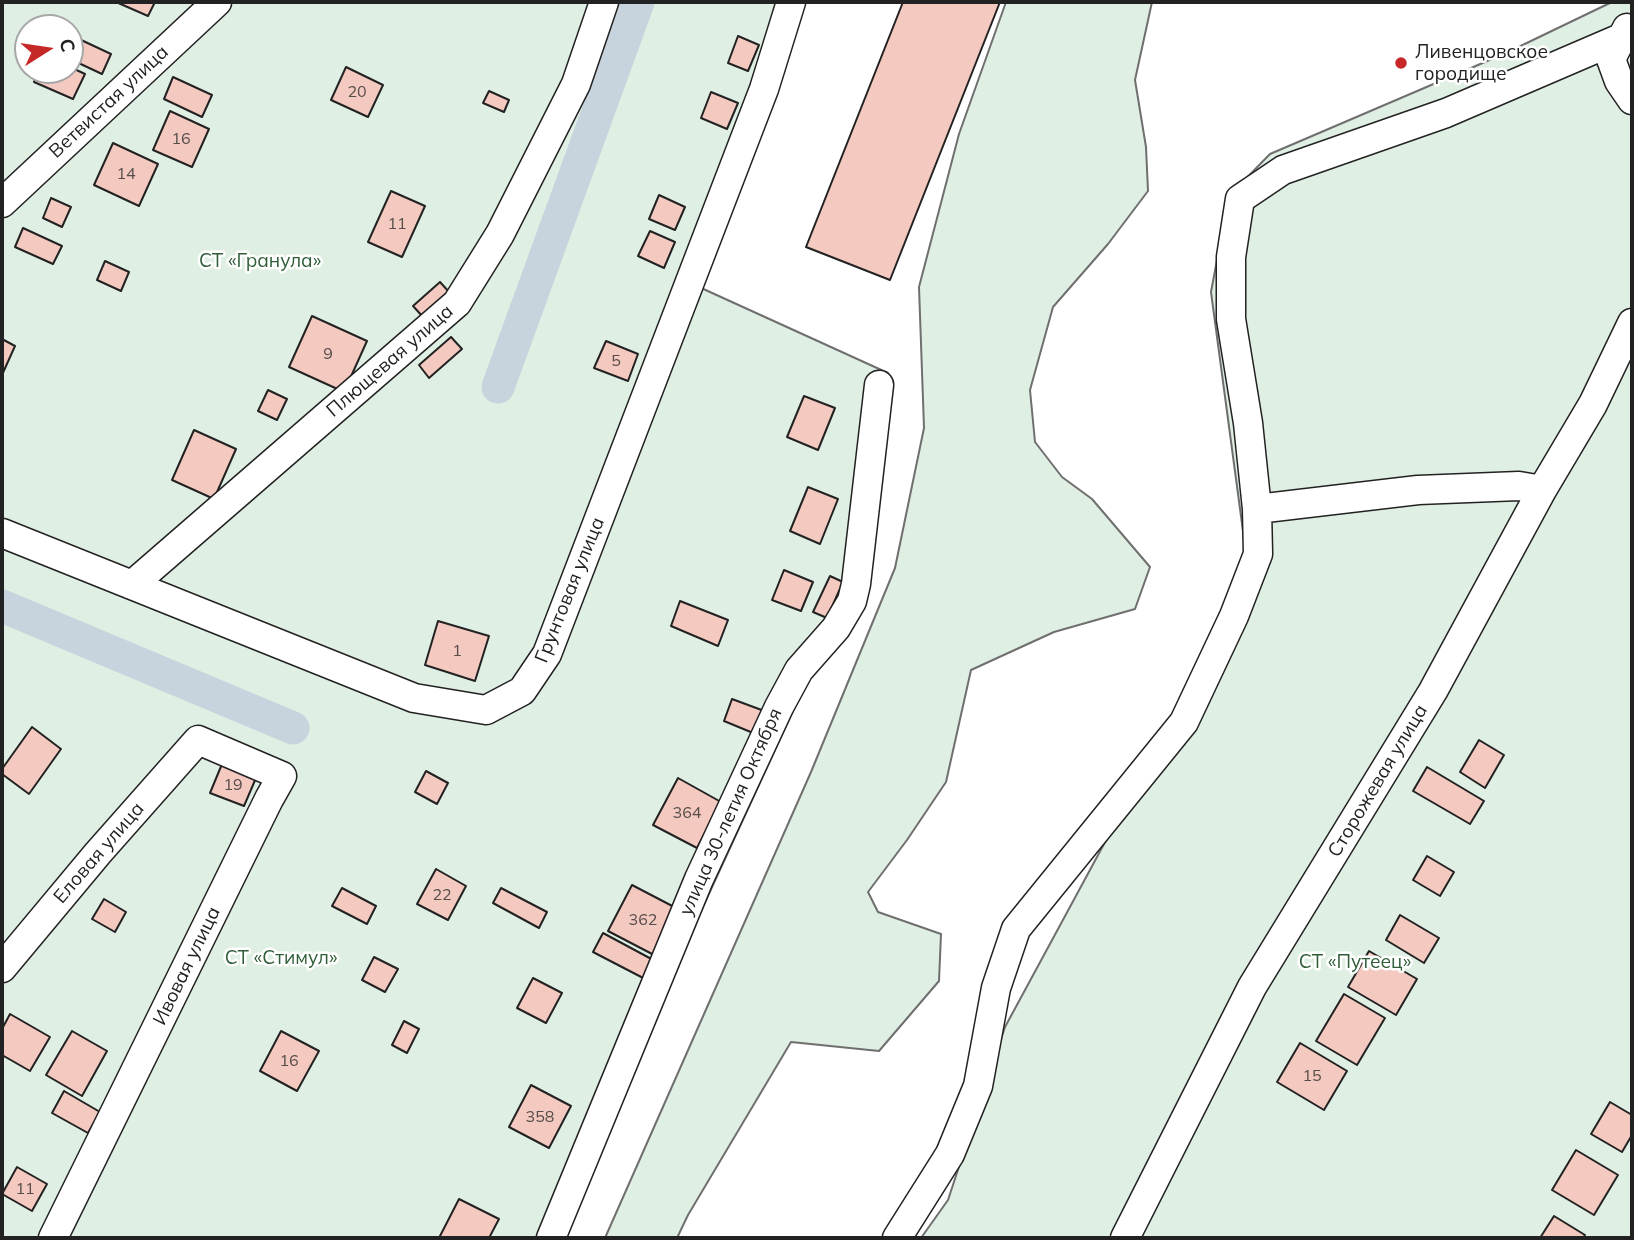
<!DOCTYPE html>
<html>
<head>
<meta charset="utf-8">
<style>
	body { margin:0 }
	#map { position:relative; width:1634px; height:1240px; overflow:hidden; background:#fff; font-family:Mulish,sans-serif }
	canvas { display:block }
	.frame { position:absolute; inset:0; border:4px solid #222; pointer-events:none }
	.north { position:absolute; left:14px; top:14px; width:70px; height:70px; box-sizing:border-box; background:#fff; border:2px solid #a7a7a7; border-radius:50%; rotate:78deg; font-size:19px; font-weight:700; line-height:28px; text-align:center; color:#222 }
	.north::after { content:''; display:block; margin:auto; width:24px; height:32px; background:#c62828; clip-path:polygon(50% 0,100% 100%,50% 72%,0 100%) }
</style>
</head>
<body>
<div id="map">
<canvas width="1634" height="1240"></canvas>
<div class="frame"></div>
<div class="north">С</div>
</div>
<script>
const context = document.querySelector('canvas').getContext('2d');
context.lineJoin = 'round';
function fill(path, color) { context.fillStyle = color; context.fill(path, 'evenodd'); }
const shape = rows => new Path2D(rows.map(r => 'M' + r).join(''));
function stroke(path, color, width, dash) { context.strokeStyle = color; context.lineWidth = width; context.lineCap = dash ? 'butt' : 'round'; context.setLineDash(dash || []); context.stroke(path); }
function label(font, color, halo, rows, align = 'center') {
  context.font = font + ' Mulish,sans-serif'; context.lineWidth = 5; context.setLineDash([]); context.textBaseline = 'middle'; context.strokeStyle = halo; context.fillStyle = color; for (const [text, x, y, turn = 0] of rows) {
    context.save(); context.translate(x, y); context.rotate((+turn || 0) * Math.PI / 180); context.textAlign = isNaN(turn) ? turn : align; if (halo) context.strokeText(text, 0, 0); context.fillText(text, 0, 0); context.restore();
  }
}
const green = shape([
	[2,2,797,2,699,287,888,373,849,589,622,1083,565,1238,2,1238,2,2],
	[28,28,70,28,70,70,28,70,28,28],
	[1006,2,1152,2,1135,80,1146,147,1148,191,1108,244,1053,307,1030,390,1035,442,1062,477,1092,499,1150,567,1135,609,1054,632,971,670,946,782,907,840,868,892,878,912,941,934,939,981,879,1051,791,1042,688,1215,677,1238,605,1238,811,772,895,568,924,428,919,287,959,134,1006,2],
	[1612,2,1632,2,1632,1238,921,1238,948,1200,1005,1027,1249,576,1211,292,1229,196,1270,154,1506,53,1612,2]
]);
fill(green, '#e0efe3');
stroke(green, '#6f6f6f', 2);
stroke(shape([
	[498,387,638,2],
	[2,606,293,728]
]), '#c7d3dd', 33);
const building = shape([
	[116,2,155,2,148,16,116,2],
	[903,2,1000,2,890,280,806,247,903,2],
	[738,36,759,45,748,71,728,63,738,36],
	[79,39,111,54,102,74,70,59,79,39],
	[70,67,85,74,73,99,34,82,39,70,70,70,70,67],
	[346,67,383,85,368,117,331,100,346,67],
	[173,77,212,95,202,117,164,99,173,77],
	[489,91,509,100,504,112,483,103,489,91],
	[711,92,738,103,727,129,701,118,711,92],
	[170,111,209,129,192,167,153,150,170,111],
	[113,143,158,164,139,206,94,185,113,143],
	[391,191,425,206,402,257,368,242,391,191],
	[659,195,685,207,675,230,649,219,659,195],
	[51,198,71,207,62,227,43,218,51,198],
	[23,228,62,246,53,264,15,247,23,228],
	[650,231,675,242,664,268,638,256,650,231],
	[105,261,129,272,121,291,97,280,105,261],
	[440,282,450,293,423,317,413,306,440,282],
	[312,316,367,341,344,392,289,367,312,316],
	[451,337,462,349,429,378,419,365,451,337],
	[2,339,15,346,2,375,2,339],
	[606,341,638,354,628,381,594,368,606,341],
	[268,390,287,399,277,420,258,411,268,390],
	[804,396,835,408,818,450,787,437,804,396],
	[194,430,236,449,214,499,172,480,194,430],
	[808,487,838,499,820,544,790,531,808,487],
	[784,570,813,582,801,611,772,600,784,570],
	[830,576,843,582,827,618,813,612,830,576],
	[680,601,728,620,718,646,671,626,680,601],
	[438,621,489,636,475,681,425,665,438,621],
	[732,699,767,712,758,735,724,721,732,699],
	[32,727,61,749,29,794,2,774,2,769,32,727],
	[1479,740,1504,755,1485,788,1460,772,1479,740],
	[222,764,256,778,244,806,210,793,222,764],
	[1427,767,1484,801,1470,824,1413,791,1427,767],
	[426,771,448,783,437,804,415,792,426,771],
	[678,778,721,802,697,848,653,825,678,778],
	[1427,856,1454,872,1440,896,1413,880,1427,856],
	[436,869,466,886,448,920,417,904,436,869],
	[632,885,678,909,654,955,608,931,632,885],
	[342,888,376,906,367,924,332,906,342,888],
	[501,888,547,912,539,928,493,903,501,888],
	[104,899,126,912,115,932,92,919,104,899],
	[1400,915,1439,938,1424,963,1386,940,1400,915],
	[603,933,657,962,647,980,593,952,603,933],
	[1369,951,1417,979,1396,1015,1348,987,1369,951],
	[374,957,398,969,385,992,362,980,374,957],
	[533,978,562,993,546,1023,517,1008,533,978],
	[1344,994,1385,1018,1357,1065,1316,1041,1344,994],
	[10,1014,50,1037,30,1071,2,1055,2,1029,10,1014],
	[404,1021,419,1029,407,1053,392,1045,404,1021],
	[72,1031,107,1051,82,1096,46,1075,72,1031],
	[281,1031,319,1051,297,1091,260,1071,281,1031],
	[1300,1043,1347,1071,1324,1110,1277,1082,1300,1043],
	[531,1085,571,1106,549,1148,509,1127,531,1085],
	[64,1091,100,1112,88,1133,52,1113,64,1091],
	[1610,1102,1632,1115,1632,1135,1622,1152,1591,1134,1610,1102],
	[1576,1150,1618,1175,1594,1215,1552,1190,1576,1150],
	[17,1167,47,1184,32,1211,2,1194,17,1167],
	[459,1199,499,1219,489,1238,439,1238,459,1199],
	[1554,1216,1585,1235,1583,1238,1540,1238,1554,1216]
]);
fill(building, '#f3c9c0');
stroke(building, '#222', 2);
const minor = shape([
	[1627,28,1611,59,1619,81,1632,100],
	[2,203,217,2],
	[1257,509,1418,490,1519,486,1542,490],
	[2,533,414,698,486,710,522,691,547,654,764,89,791,2],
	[132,585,457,303,500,234,576,84,604,2],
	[2,968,98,853,198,740,282,776,269,799,53,1238],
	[551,1238,699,879,779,707,799,670,836,628,852,601,856,584,879,385],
	[897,1238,950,1154,978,1086,996,988,1016,929,1184,722,1234,616,1258,554,1257,509,1248,423,1231,319,1231,257,1240,199,1283,170,1446,113,1623,37],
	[1125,1238,1252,987,1433,691,1542,490,1593,404,1632,323]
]);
stroke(minor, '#222', 31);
stroke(minor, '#fff', 28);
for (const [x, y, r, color] of [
	[1401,63,7,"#c62828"]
]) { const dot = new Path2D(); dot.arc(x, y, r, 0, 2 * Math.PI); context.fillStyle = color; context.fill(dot); stroke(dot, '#fff', 2.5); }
label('16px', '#564c4a', null, [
	["20",357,92],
	["16",181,139],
	["14",126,174],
	["11",397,224],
	["9",328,354],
	["5",616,361],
	["1",457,651],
	["19",233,785],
	["364",687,813],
	["22",442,895],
	["362",643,920],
	["16",289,1061],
	["15",1312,1076],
	["358",540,1117],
	["11",25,1189]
]);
label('19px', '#222', '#fff', [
	["Ливенцовское",1415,52],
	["городище",1415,74]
], 'left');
label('19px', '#222', '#fff', [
	["Ветвистая улица",109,102,-43],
	["Плющевая улица",390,361,-41],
	["Грунтовая улица",570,590,-68],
	["Сторожевая улица",1378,781,-59],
	["улица 30-летия Октября",731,812,-66],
	["Еловая улица",99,853,-49],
	["Ивовая улица",187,966,-64]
]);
label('19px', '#2f5e38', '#fff', [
	["СТ «Гранула»",260,261],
	["СТ «Стимул»",281,958],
	["СТ «Путеец»",1355,962]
]);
</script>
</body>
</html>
